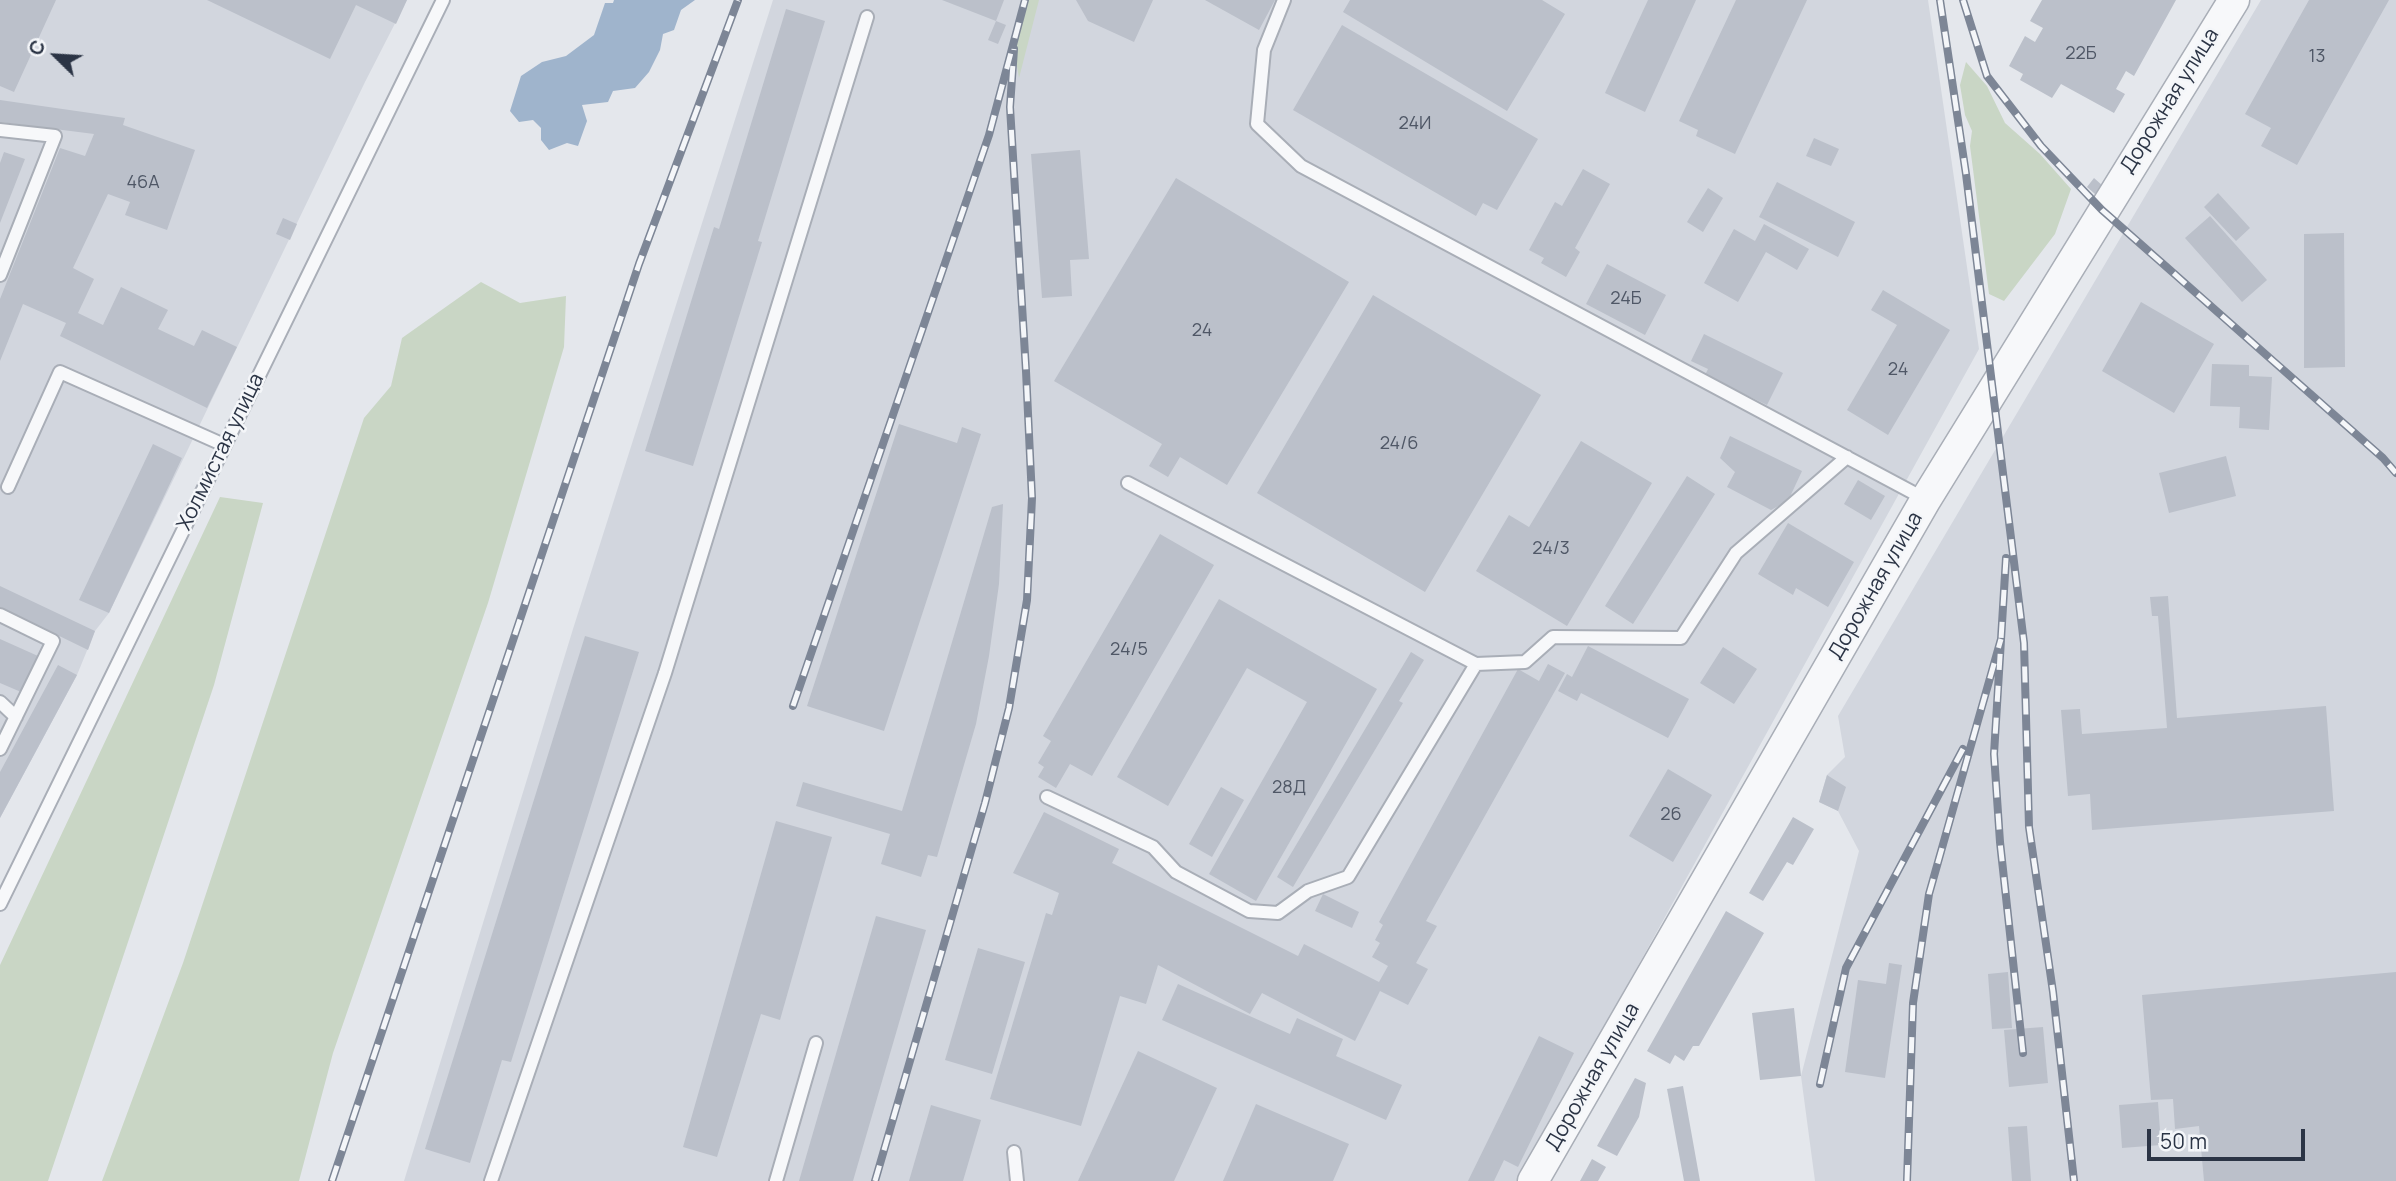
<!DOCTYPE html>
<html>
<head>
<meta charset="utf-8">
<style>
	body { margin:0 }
	#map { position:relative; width:2396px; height:1181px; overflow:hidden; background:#e4e7ec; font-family:Manrope,sans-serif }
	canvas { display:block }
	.north { position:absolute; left:21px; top:21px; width:70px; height:70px; -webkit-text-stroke:5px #f4f6f9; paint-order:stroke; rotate:294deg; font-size:19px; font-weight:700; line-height:28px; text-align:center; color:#2b3445 }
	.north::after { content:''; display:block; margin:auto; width:24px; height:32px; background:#2b3445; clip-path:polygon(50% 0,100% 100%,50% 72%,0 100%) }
	.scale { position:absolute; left:2147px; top:1129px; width:158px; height:32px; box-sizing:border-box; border:4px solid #2b3445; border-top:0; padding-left:9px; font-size:21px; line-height:24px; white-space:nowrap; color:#2b3445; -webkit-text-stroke:5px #f4f6f9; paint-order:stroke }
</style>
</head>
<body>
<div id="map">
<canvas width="2396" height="1181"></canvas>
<div class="north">С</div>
<div class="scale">50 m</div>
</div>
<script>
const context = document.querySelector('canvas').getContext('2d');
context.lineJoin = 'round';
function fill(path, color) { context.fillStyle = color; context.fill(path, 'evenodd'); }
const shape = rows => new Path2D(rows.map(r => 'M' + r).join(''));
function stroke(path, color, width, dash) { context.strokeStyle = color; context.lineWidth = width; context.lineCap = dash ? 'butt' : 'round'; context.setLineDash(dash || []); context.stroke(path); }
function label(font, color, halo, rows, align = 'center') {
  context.font = font + ' Manrope,sans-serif'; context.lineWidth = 5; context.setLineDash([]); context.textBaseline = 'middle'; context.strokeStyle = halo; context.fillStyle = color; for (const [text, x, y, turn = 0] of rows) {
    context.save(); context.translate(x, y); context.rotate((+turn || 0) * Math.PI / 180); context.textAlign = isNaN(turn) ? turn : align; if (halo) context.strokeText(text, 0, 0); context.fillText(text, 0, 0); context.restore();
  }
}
fill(shape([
	[0,0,407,0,365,82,109,613,95,631,77,675,0,818],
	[773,0,1928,0,1979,349,1519,1181,404,1181,573,629],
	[2261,0,2396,0,2396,1181,1815,1181,1801,1076,1859,851,1838,811,1819,802,1827,775,1845,757,1838,716]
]), '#d2d6de');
fill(shape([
	[1025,0,1039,0,1019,78,1014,49],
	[1966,62,1987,86,2005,123,2040,154,2071,189,2055,234,2004,301,1989,294,1970,146,1972,131,1965,115,1960,85],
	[481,282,520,303,566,296,564,347,488,603,333,1053,299,1181,102,1181,183,963,364,418,391,386,402,338],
	[220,497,263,503,214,685,48,1181,0,1181,0,965]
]), '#c9d6c5');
fill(shape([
	[614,0,695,0,681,10,674,30,663,34,660,50,649,72,635,88,613,91,608,102,582,105,587,121,578,146,567,143,549,150,541,140,541,128,533,120,519,122,510,111,521,76,542,62,566,56,594,35,605,3,613,3]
]), '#9fb4cc');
fill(shape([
	[0,0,56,0,14,92,0,86],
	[207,0,407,0,396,24,356,5,330,59],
	[942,0,1004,0,996,21],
	[1076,0,1153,0,1134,42,1088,21],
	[1205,0,1275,0,1259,30],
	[1350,0,1542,0,1565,14,1507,111,1343,12],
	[1648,0,1696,0,1645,112,1605,93],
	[1736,0,1807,0,1735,154,1696,136,1698,130,1679,121],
	[2042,0,2176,0,2134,76,2126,71,2116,89,2125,94,2114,113,2061,84,2052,98,2020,80,2023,74,2009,66,2025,36,2035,42,2043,28,2030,21],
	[2309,0,2389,0,2297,165,2261,146,2271,128,2245,114],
	[786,9,825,21,758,241,762,242,693,466,645,451,714,227,719,229],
	[996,21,1006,25,998,44,988,40],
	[1342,25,1538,139,1497,210,1483,203,1476,216,1293,110],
	[0,100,125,118,123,125,195,150,167,230,125,215,130,202,108,194,73,268,94,279,78,313,103,325,121,287,168,310,158,329,194,346,202,330,237,347,207,408,60,336,66,323,23,304,0,361,0,299,60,148,85,156,94,134,0,122],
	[1814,138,1839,149,1831,166,1806,156],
	[1080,150,1089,259,1070,260,1072,296,1042,298,1031,154],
	[4,152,25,159,0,223,0,163],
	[1583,169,1610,184,1575,248,1580,252,1566,277,1541,263,1544,258,1529,250,1555,202,1562,206],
	[1176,178,1349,282,1227,485,1180,457,1168,477,1149,466,1162,444,1054,381],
	[2094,178,2103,186,2095,194,2087,187],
	[1777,182,1855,222,1838,257,1759,217],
	[1708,188,1723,198,1703,232,1687,222],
	[2218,193,2250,228,2236,241,2204,207],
	[2210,216,2267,280,2242,302,2185,238],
	[283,218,297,224,290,240,276,234],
	[1764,224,1809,249,1797,270,1766,252,1738,302,1704,283,1734,229,1755,241],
	[2344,233,2345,367,2304,368,2304,234],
	[1607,264,1666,295,1645,335,1586,304],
	[1883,290,1950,330,1888,435,1847,410,1897,325,1871,310],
	[1373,295,1541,395,1425,592,1257,493],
	[2141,302,2214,344,2174,413,2102,371],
	[1704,334,1783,373,1767,405,1705,375,1708,369,1691,361],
	[2212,364,2249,365,2249,376,2272,377,2269,430,2239,428,2240,407,2210,406],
	[899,424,957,443,962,427,981,434,884,731,807,706],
	[1730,436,1802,471,1788,501,1771,510,1727,487,1735,472,1720,458],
	[1581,441,1652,483,1567,626,1476,571,1509,515,1529,527],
	[153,444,182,458,109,613,79,600],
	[2226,456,2236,496,2169,513,2159,473],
	[1687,476,1715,494,1633,624,1605,606],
	[1858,480,1885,496,1871,520,1844,504],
	[1003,504,999,584,989,656,976,724,937,857,928,855,921,877,881,864,890,834,796,806,803,782,902,811,992,507],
	[1788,523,1854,562,1828,607,1796,588,1793,595,1758,574],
	[1160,534,1214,565,1092,776,1070,764,1056,788,1038,777,1044,767,1038,763,1051,741,1043,736],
	[0,586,95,631,88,650,0,607],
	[2168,596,2177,718,2326,706,2334,811,2092,830,2090,794,2068,796,2061,710,2080,709,2082,734,2167,728,2158,616,2152,616,2150,597],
	[1219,599,1377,689,1256,901,1209,874,1307,702,1247,668,1168,806,1117,777],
	[585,636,639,652,511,1062,502,1060,470,1163,425,1149],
	[0,639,38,656,21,692,0,683],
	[1588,646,1689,699,1668,738,1581,693,1577,701,1558,691,1567,674,1572,677],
	[1723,647,1757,669,1734,704,1700,683],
	[1411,652,1424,660,1399,701,1403,703,1293,887,1277,877],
	[1548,664,1565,673,1426,921,1437,926,1416,963,1428,969,1408,1005,1380,991,1355,1041,1262,993,1250,1014,1158,965,1146,1004,1120,996,1081,1126,990,1099,1046,913,1052,915,1059,893,1013,873,1044,812,1119,849,1112,863,1298,956,1304,944,1379,982,1388,966,1372,957,1380,943,1375,940,1383,925,1379,922,1518,669,1539,681],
	[58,665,77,675,0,818,0,772],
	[1668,769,1712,795,1673,862,1629,836],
	[1827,775,1846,787,1838,811,1819,802],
	[1221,787,1244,800,1212,857,1189,844],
	[1793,817,1814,829,1793,865,1787,862,1763,901,1749,893],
	[776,821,832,837,780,1020,761,1014,717,1157,683,1147],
	[1323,894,1359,912,1352,928,1315,911],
	[1726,911,1764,933,1699,1046,1693,1046,1684,1061,1675,1055,1670,1064,1647,1051],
	[876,916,926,930,853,1181,799,1181],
	[978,948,1025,962,992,1074,945,1060],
	[1889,963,1902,965,1885,1078,1845,1072,1858,980,1886,984],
	[2008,972,2012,1028,1992,1029,1988,974],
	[2396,972,2396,1181,2204,1181,2199,1126,2175,1129,2173,1099,2151,1100,2142,995],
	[1178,984,1290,1034,1297,1018,1343,1039,1336,1056,1402,1085,1386,1120,1162,1020],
	[1794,1008,1801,1076,1760,1080,1752,1013],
	[2043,1027,2048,1083,2009,1087,2004,1030],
	[1539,1036,1574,1053,1518,1167,1504,1160,1494,1181,1468,1181],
	[1138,1051,1217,1088,1174,1181,1078,1181],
	[1635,1078,1646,1083,1639,1117,1617,1156,1597,1146],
	[1683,1086,1700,1181,1684,1181,1667,1089],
	[2158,1102,2161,1145,2122,1148,2119,1105],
	[1256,1104,1349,1144,1333,1181,1223,1181],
	[931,1105,981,1120,963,1181,909,1181],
	[2027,1126,2031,1181,2012,1181,2008,1127],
	[1592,1159,1606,1167,1598,1181,1580,1181]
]), '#bbc0ca');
const service = shape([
	[1284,0,1264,50,1257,124,1301,166,1925,499],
	[0,130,55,136,0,275],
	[1128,483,1476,664,1525,662,1553,637,1681,638,1736,553,1847,457],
	[8,487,60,372,224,445],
	[0,615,53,641,0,749],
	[0,702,16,717],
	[1047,797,1153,847,1176,872,1249,911,1278,913,1308,891,1348,877,1476,664],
	[0,904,443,0],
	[1014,1152,1017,1181],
	[491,1181,665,673,867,17],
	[776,1181,816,1043]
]);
const tertiary = shape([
	[1533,1181,1926,499,2234,0]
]);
stroke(service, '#a9aeb7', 16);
stroke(tertiary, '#a9aeb7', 33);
stroke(service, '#f7f8fa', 12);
stroke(tertiary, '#f7f8fa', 30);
const rail = shape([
	[1940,0,1966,174,2024,643,2029,827,2053,992,2074,1181],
	[1963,0,1987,76,2041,146,2102,210,2383,458,2396,473],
	[2006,558,1994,754,2000,842,2023,1053],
	[793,706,989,135,1025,0],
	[1820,1084,1846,968,1963,749],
	[332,1181,639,264,738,0],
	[875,1181,985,803,1009,708,1027,600,1032,498,1026,371,1010,107,1014,49],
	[1907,1181,1913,1003,1929,894,2001,639]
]);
stroke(rail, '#7d8696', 8);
stroke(rail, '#f4f6f9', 5, [16]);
label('18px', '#4f5766', null, [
	["22Б",2081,54],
	["13",2317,57],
	["24И",1415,124],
	["46А",143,183],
	["24Б",1626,299],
	["24",1202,331],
	["24",1898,370],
	["24/6",1399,444],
	["24/3",1551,549],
	["24/5",1129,650],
	["28Д",1289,788],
	["26",1671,815]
]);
label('21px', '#2b3445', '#f4f6f9', [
	["Дорожная улица",2170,101,-58],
	["Холмистая улица",221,452,-64],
	["Дорожная улица",1876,586,-60],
	["Дорожная улица",1593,1077,-60]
]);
</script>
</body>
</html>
